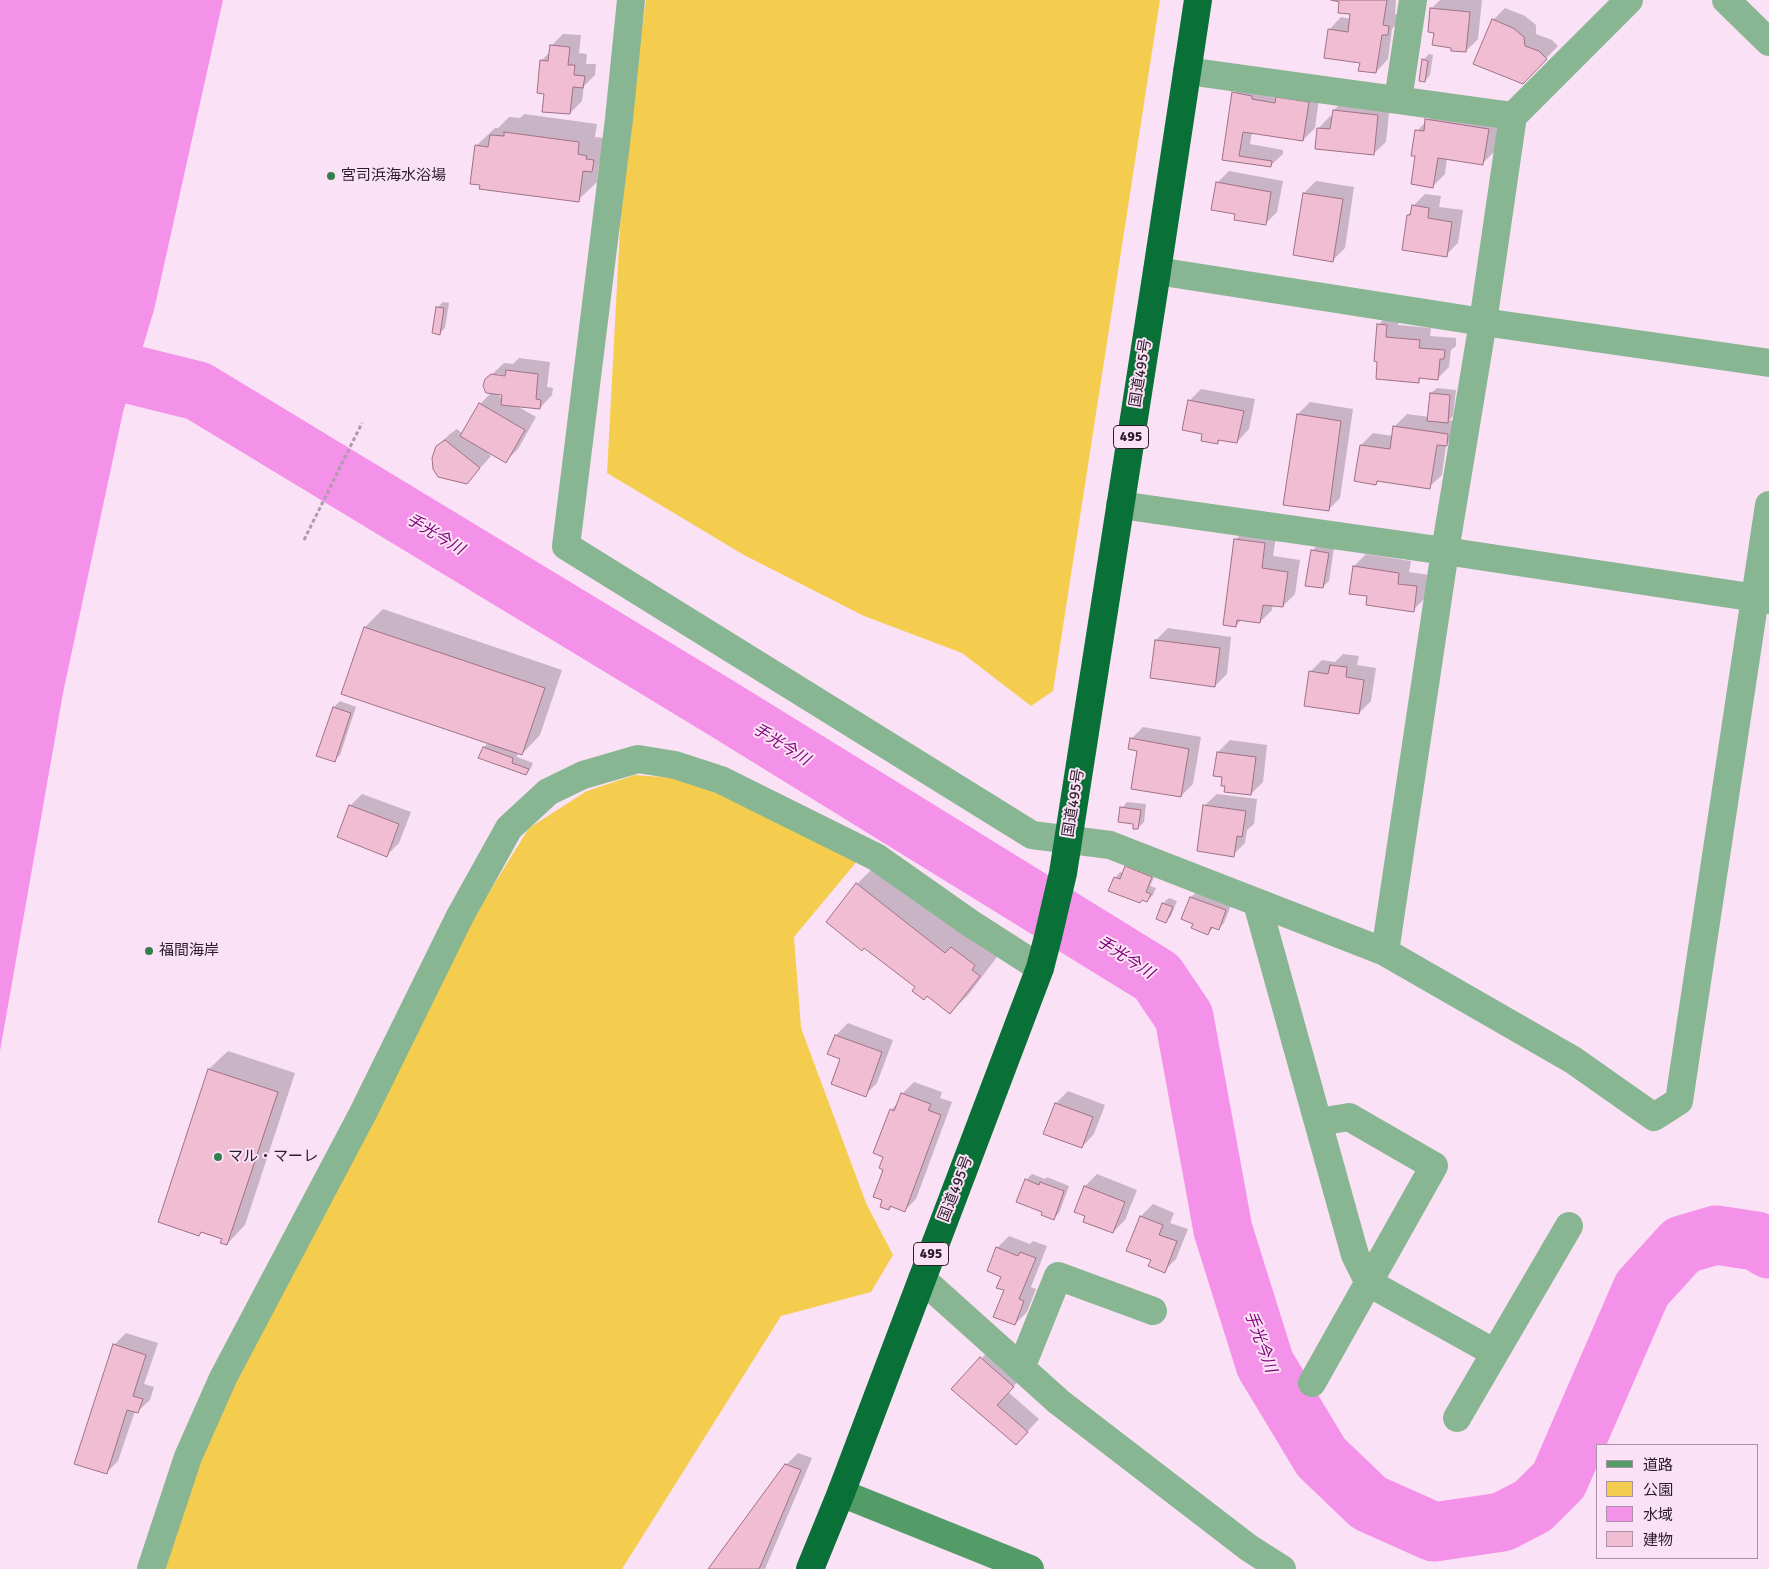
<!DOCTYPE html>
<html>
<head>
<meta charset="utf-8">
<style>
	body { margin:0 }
	#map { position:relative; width:1769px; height:1569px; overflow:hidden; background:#fbe1f6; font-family:Signika,"Noto Sans JP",sans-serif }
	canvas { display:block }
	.legend { position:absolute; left:1596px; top:1444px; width:162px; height:115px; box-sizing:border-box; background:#fbe1f6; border:1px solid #a892a4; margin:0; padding:6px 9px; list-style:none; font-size:15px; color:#2b1c29 }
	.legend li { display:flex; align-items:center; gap:10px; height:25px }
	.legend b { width:25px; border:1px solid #a892a4 }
</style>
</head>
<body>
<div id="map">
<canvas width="1769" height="1569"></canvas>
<ul class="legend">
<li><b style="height:6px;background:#539b67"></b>道路</li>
<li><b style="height:14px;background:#f5cd4e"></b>公園</li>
<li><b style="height:14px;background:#f392e8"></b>水域</li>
<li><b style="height:14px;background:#f0bdd3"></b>建物</li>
</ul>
</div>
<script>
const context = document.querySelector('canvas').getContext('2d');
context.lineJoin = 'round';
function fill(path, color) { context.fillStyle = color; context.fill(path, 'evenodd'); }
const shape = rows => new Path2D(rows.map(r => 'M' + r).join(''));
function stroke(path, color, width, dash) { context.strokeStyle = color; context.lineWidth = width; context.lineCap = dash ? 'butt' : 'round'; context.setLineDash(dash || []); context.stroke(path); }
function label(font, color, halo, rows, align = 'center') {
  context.font = font + ' Signika,"Noto Sans JP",sans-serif'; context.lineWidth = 4; context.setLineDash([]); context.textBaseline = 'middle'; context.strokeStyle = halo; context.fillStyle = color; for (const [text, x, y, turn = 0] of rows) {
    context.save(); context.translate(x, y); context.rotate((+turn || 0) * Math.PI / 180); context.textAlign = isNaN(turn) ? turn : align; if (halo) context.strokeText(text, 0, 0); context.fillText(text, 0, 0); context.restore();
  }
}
fill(shape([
	[646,0,1160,0,1053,691,1031,706,962,653,864,616,744,555,607,473,624,153],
	[635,775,673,778,744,802,858,860,794,937,801,1028,866,1203,893,1255,871,1292,781,1316,622,1569,163,1569,214,1424,470,923,529,828,587,791]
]), '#f5cd4e');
fill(shape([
	[0,0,223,0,154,310,123,412,63,693,0,1051]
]), '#f392e8');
fill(shape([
	[1336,0,1396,0,1395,14,1400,15,1399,22,1392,29,1388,59,1376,72,1361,62,1329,30,1341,17,1351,19,1351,13,1341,1],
	[1440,0,1482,0,1478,39,1466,51,1435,32,1432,8],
	[1505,8,1525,16,1536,25,1536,34,1552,40,1558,46,1522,83,1493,20],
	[563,34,581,35,579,53,587,54,586,64,596,64,595,75,584,86,582,101,570,113,546,93,541,61,550,52,551,46],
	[1429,54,1433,55,1430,75,1425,81,1423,60],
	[1246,81,1320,91,1315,128,1303,140,1252,132,1250,144,1283,150,1283,154,1270,166,1223,159,1234,93],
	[1346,98,1390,103,1386,142,1373,154,1318,129,1330,116,1333,117,1334,110],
	[1439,108,1500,118,1495,151,1483,163,1447,158,1445,174,1433,186,1416,155,1417,131],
	[524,114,597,124,595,137,604,138,610,153,599,164,597,182,578,200,476,146,495,128,498,128,509,117,520,118],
	[1229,171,1283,181,1277,212,1265,224,1237,213,1217,183],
	[1316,181,1354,187,1345,248,1333,260,1304,193],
	[1425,194,1441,196,1439,207,1463,210,1458,243,1446,255,1408,215,1412,211,1413,206],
	[443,302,449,303,445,328,440,333,437,308],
	[1390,313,1399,313,1398,325,1431,328,1430,336,1456,338,1456,346,1451,350,1449,367,1437,379,1422,377,1418,381,1379,361,1378,325],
	[519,358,550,362,547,387,553,388,552,395,540,408,515,405,536,417,518,449,506,461,487,451,487,452,491,456,467,483,437,446,450,434,457,429,463,434,480,404,492,392,486,380,504,363,513,364],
	[496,374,511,376,496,376],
	[493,392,503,394,503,398],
	[1437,388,1456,390,1453,416,1449,420,1460,422,1458,433,1446,445,1442,475,1429,487,1379,480,1376,483,1356,480,1361,445,1373,433,1393,436,1395,426,1407,414,1429,417,1431,393],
	[1201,389,1255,399,1249,429,1237,442,1221,439,1218,442,1204,433,1189,401],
	[1310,402,1353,409,1340,498,1328,510,1298,414],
	[1248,527,1277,531,1273,556,1300,560,1295,594,1283,606,1273,604,1272,610,1260,622,1242,619,1236,626,1236,539],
	[1318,545,1334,548,1329,581,1323,587,1312,551],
	[1366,554,1411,561,1409,572,1429,575,1425,598,1413,610,1368,595,1354,566],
	[383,609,562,670,540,735,522,754,518,752,517,757,533,763,531,768,526,774,484,747,489,742,365,627],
	[1168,628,1231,637,1227,674,1215,686,1156,640],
	[1343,654,1359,656,1357,665,1376,668,1371,701,1359,713,1310,672,1322,660,1335,662],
	[340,701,356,707,340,755,334,761,318,755,334,707],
	[1143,727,1201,737,1193,784,1181,796,1131,739],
	[1230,740,1267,745,1263,782,1251,794,1226,785,1218,752],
	[362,794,411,812,399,843,387,855,350,806],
	[1217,794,1257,799,1254,824,1247,830,1245,843,1233,855,1204,806],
	[1127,802,1146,804,1144,822,1138,828,1122,808],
	[1132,861,1157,871,1150,886,1156,888,1153,895,1147,901,1115,878,1120,872,1123,873,1126,867],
	[875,866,997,957,968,995,950,1013,917,987,857,884],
	[1197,892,1231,905,1224,923,1218,929,1214,927,1208,934,1195,923,1183,918,1191,897],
	[1169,898,1177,901,1171,916,1166,922,1157,918,1163,903],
	[848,1023,893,1040,877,1083,865,1095,841,1058,836,1035],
	[228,1051,295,1073,245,1225,227,1244,223,1238,202,1231,199,1235,160,1222,209,1069],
	[914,1082,942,1092,940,1098,952,1102,916,1199,904,1211,892,1206,889,1209,884,1199,885,1156,891,1110,899,1102,902,1094],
	[1068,1091,1105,1105,1094,1134,1082,1147,1045,1133,1056,1103],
	[1032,1174,1045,1179,1047,1177,1069,1186,1059,1213,1053,1219,1044,1211,1026,1180],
	[1097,1174,1137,1190,1125,1220,1113,1232,1087,1215,1085,1186],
	[1153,1204,1174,1213,1170,1223,1188,1229,1176,1259,1164,1271,1152,1259,1141,1216],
	[1009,1236,1030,1244,1033,1241,1047,1246,1031,1287,1036,1289,1027,1312,1015,1324,1005,1290,997,1248],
	[126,1333,158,1343,144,1384,154,1387,150,1400,137,1412,135,1411,118,1461,106,1473,114,1345],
	[993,1346,1025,1374,1008,1392,1039,1419,1016,1444,953,1389],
	[798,1453,812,1458,765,1569,709,1569,786,1465]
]), '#0003');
stroke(shape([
	[101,367,198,391,723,709,1157,977,1184,1017,1223,1230,1265,1364,1321,1457,1369,1503,1434,1532,1502,1522,1533,1506,1559,1480,1642,1289,1682,1245,1716,1235,1756,1241,1769,1249]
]), '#f392e8', 59);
const building = shape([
	[1331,0,1387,0,1383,25,1389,26,1388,35,1382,35,1376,73,1358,71,1360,63,1324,58,1328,29,1348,32,1350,14,1338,13,1339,2,1331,0],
	[1430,8,1470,12,1466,52,1451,51,1451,48,1432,45,1434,33,1428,32,1430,8],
	[1492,19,1513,28,1524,37,1525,46,1539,51,1547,59,1523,84,1473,64,1492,19],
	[550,45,570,47,568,65,575,65,574,75,585,76,583,88,573,87,570,114,542,112,544,94,537,93,540,60,548,61,550,45],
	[1422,59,1428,61,1425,82,1419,81,1422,59],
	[1232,92,1252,96,1252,99,1275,103,1276,97,1309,102,1303,141,1243,132,1239,156,1272,161,1271,167,1222,160,1232,92],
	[1333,110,1378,115,1374,155,1315,149,1317,128,1330,129,1333,110],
	[1425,119,1489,129,1483,165,1438,158,1433,188,1411,184,1415,156,1411,156,1415,130,1424,131,1425,119],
	[504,132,579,142,578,154,587,156,586,159,594,160,592,172,583,171,579,202,479,189,480,185,470,184,475,145,488,147,490,135,504,136,504,132],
	[1216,182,1271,192,1266,225,1234,220,1235,214,1211,210,1216,182],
	[1303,193,1343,199,1333,262,1293,255,1303,193],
	[1412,205,1429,208,1428,218,1452,222,1447,257,1402,250,1407,215,1410,215,1412,205],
	[436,307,444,308,440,335,432,333,436,307],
	[1377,324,1387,325,1386,337,1420,340,1419,348,1445,350,1444,359,1440,359,1438,380,1419,378,1419,383,1376,379,1377,362,1374,361,1377,324],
	[506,370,538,374,536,399,541,400,540,409,501,405,502,395,486,393,483,386,485,379,491,374,505,376,506,370],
	[1430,393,1450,395,1448,423,1427,421,1430,393],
	[1188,400,1244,411,1237,443,1218,440,1218,444,1201,441,1202,434,1182,430,1188,400],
	[479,403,525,430,506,463,460,436,479,403],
	[1297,414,1341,421,1329,511,1283,505,1297,414],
	[1393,426,1448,434,1447,446,1437,445,1430,489,1377,481,1376,485,1354,481,1360,445,1390,449,1393,426],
	[445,440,480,468,467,484,438,477,433,469,432,458,436,446,445,440],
	[1234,539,1265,543,1262,568,1288,572,1283,607,1263,605,1260,623,1237,620,1236,627,1223,625,1234,539],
	[1311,550,1329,553,1323,588,1305,586,1311,550],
	[1353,566,1399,573,1398,584,1417,586,1414,612,1366,605,1367,596,1349,594,1353,566],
	[364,627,545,688,522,755,341,694,364,627],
	[1155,640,1220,648,1215,687,1150,678,1155,640],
	[1330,665,1347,667,1346,677,1364,680,1359,714,1304,706,1309,671,1328,674,1330,665],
	[333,707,351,713,335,762,316,756,333,707],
	[1130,738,1189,749,1181,797,1131,789,1137,751,1128,749,1130,738],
	[483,747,513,758,512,763,529,769,526,775,478,758,483,747],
	[1217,752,1256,757,1251,795,1224,792,1225,786,1221,786,1222,777,1213,776,1217,752],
	[349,805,399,824,387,857,337,837,349,805],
	[1203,805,1246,811,1242,837,1237,836,1234,857,1197,851,1203,805],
	[1120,807,1141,810,1138,829,1133,829,1133,824,1118,822,1120,807],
	[1125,866,1152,877,1146,892,1151,894,1147,902,1142,900,1140,903,1108,891,1114,877,1120,879,1125,866],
	[856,883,945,953,951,947,975,965,972,970,980,976,950,1014,927,996,924,1000,912,991,915,987,864,948,862,951,826,922,856,883],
	[1190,897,1226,910,1219,930,1211,927,1208,935,1191,928,1193,924,1181,919,1190,897],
	[1162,903,1173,907,1166,923,1156,919,1162,903],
	[835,1035,882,1052,866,1097,831,1084,840,1059,827,1054,835,1035],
	[208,1069,278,1092,227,1245,220,1243,222,1239,201,1232,199,1236,158,1222,208,1069],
	[901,1093,931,1104,928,1110,941,1115,905,1212,890,1206,889,1210,880,1207,882,1200,873,1197,883,1170,879,1168,883,1157,873,1153,890,1109,894,1111,901,1093],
	[1055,1103,1093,1117,1082,1148,1043,1134,1055,1103],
	[1025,1179,1039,1185,1040,1182,1064,1191,1054,1220,1041,1215,1042,1212,1016,1202,1025,1179],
	[1084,1186,1125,1202,1113,1233,1083,1222,1085,1216,1074,1212,1084,1186],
	[1140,1216,1163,1225,1159,1235,1177,1241,1165,1273,1148,1266,1151,1260,1126,1251,1140,1216],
	[996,1247,1018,1256,1020,1252,1036,1258,1019,1299,1024,1301,1015,1325,993,1317,1004,1290,996,1288,1001,1277,987,1271,996,1247],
	[113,1344,146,1355,133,1396,143,1399,138,1413,127,1410,107,1474,74,1464,113,1344],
	[980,1357,1014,1387,997,1405,1028,1432,1016,1445,951,1389,980,1357],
	[785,1464,801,1470,759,1569,708,1569,785,1464]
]);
fill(building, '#f0bdd3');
stroke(building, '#a07185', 1);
stroke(shape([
	[304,540,362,423]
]), '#b09aac', 3, [4, 2.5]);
stroke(shape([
	[631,0,619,119,566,546,1032,835,1110,845,1385,952,1573,1060,1654,1117,1679,1101,1769,505],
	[1726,0,1769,42],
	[1187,71,1513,116],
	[1398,100,1413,0],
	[1157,271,1483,322,1769,363],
	[1120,505,1445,551,1769,600],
	[1257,903,1355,1255,1369,1283,1495,1353],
	[1385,952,1445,551,1483,322,1513,116,1629,0],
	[922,1279,1059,1402,1249,1548,1282,1569],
	[1021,1368,1058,1276,1153,1311],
	[1312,1383,1434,1166,1349,1117,1319,1122],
	[1457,1418,1569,1226],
	[151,1569,188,1457,223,1378,363,1113,460,916,509,828,548,792,583,775,638,759,675,765,721,780,876,857,970,923,1040,968]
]), '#88b692', 28);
stroke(shape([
	[841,1493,1030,1569]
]), '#539b67', 28);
stroke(shape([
	[810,1569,841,1493,1040,968,1048,937,1063,873,1157,271,1198,0]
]), '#097137', 28);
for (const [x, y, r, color] of [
	[331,176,5,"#347e4b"],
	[149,951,5,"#347e4b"],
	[218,1157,5,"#347e4b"]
]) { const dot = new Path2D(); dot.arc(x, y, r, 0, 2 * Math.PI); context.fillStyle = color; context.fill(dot); stroke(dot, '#fbe1f6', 2); }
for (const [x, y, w] of [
	[1131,437,35],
	[931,1254,35]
]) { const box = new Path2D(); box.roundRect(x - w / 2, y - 11.5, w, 23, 4); context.fillStyle = '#fbe1f6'; context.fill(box); stroke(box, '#2b1c29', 1); }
label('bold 14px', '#2b1c29', null, [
	["495",1131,437],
	["495",931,1254]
]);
label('15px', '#2b1c29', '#fbe1f6', [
	["宮司浜海水浴場",341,176],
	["福間海岸",159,951],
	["マル・マーレ",228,1157]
], 'left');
label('15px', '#2b1c29', '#fbe1f6', [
	["国道495号",1141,373,-81],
	["国道495号",1074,803,-81],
	["国道495号",956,1189,-69]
]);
label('italic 16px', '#800379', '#fbe1f6', [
	["手光今川",435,535,31],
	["手光今川",781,745,32],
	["手光今川",1125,958,33],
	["手光今川",1260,1342,70]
]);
</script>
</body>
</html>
